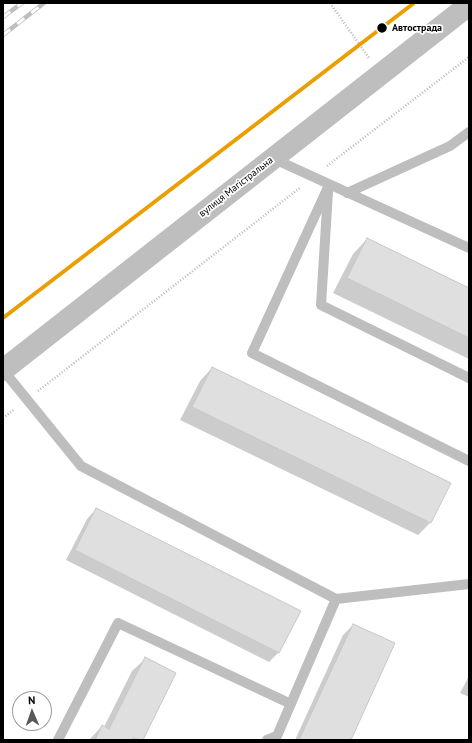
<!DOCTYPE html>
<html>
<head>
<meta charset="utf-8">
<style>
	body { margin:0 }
	#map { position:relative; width:472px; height:743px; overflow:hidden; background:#fff; font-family:"PT Sans",sans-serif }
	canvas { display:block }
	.frame { position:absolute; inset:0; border:4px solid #000; pointer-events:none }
	.north { position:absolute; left:12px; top:691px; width:40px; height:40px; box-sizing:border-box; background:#fff; border:1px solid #999; border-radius:50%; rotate:358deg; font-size:11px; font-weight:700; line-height:16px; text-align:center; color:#000 }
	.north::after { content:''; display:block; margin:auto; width:14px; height:18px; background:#595959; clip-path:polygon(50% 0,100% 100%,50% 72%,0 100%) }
</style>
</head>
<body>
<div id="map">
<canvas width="472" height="743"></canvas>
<div class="frame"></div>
<div class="north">N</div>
</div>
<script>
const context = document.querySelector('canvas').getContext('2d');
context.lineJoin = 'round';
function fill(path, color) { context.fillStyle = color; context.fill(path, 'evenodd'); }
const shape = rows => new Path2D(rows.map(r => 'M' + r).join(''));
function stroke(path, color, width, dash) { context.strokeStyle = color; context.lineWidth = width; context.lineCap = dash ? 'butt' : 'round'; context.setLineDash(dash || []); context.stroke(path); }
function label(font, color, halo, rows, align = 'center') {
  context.font = font + ' "PT Sans",sans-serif'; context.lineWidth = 3.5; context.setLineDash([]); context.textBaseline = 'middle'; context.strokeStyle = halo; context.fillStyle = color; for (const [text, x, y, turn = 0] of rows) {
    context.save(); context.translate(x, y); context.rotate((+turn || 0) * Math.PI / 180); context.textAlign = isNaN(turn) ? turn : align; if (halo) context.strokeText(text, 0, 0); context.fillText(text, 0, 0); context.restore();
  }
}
fill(shape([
	[367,239,469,289,469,359,333,293,353,254],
	[212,368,430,523,418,535,180,420,200,381],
	[96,509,279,652,269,662,66,560,87,519],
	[353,625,350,740,295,740,343,635],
	[145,659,175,673,141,740,89,740,102,726,104,727,132,671],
	[469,676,469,697,460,693]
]), '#0003');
const building = shape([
	[367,238,469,288,469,338,347,278,367,238],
	[212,367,451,483,431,523,192,407,212,367],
	[96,508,301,611,279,653,75,550,96,508],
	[353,624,395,643,351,740,299,740,353,624],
	[145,657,176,673,143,740,133,738,132,740,95,740,102,725,109,729,145,657]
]);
fill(building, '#dfdfdf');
stroke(building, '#c7c7c7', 1);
stroke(shape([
	[330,3,369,58],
	[327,166,469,57],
	[38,391,301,187],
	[3,418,15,409]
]), '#b9b9b9', 2.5, [1, 2]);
stroke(shape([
	[272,158,469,248],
	[329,185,252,353,469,461],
	[328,192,321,305,469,378],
	[347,193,450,146,469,132],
	[3,370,81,466,336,599,469,584],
	[58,740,118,623,291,704],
	[267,740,277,736,336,599]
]), '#bebebe', 10);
stroke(shape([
	[3,370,469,5]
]), '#bebebe', 22);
const rail = shape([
	[3,17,22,3],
	[3,35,44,3]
]);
stroke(rail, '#bebebe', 4.5);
stroke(rail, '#fff', 3, [9]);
stroke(shape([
	[3,318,414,3]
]), '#eb9e00', 4);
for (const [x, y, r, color] of [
	[382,28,5.5,"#000"]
]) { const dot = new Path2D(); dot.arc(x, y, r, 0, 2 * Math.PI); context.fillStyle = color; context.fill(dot); stroke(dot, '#fff', 1.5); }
label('bold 10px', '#000', '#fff', [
	["Автострада",392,28]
], 'left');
label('10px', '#000', '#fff', [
	["вулиця Магістральна",236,187,-38]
]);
</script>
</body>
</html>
